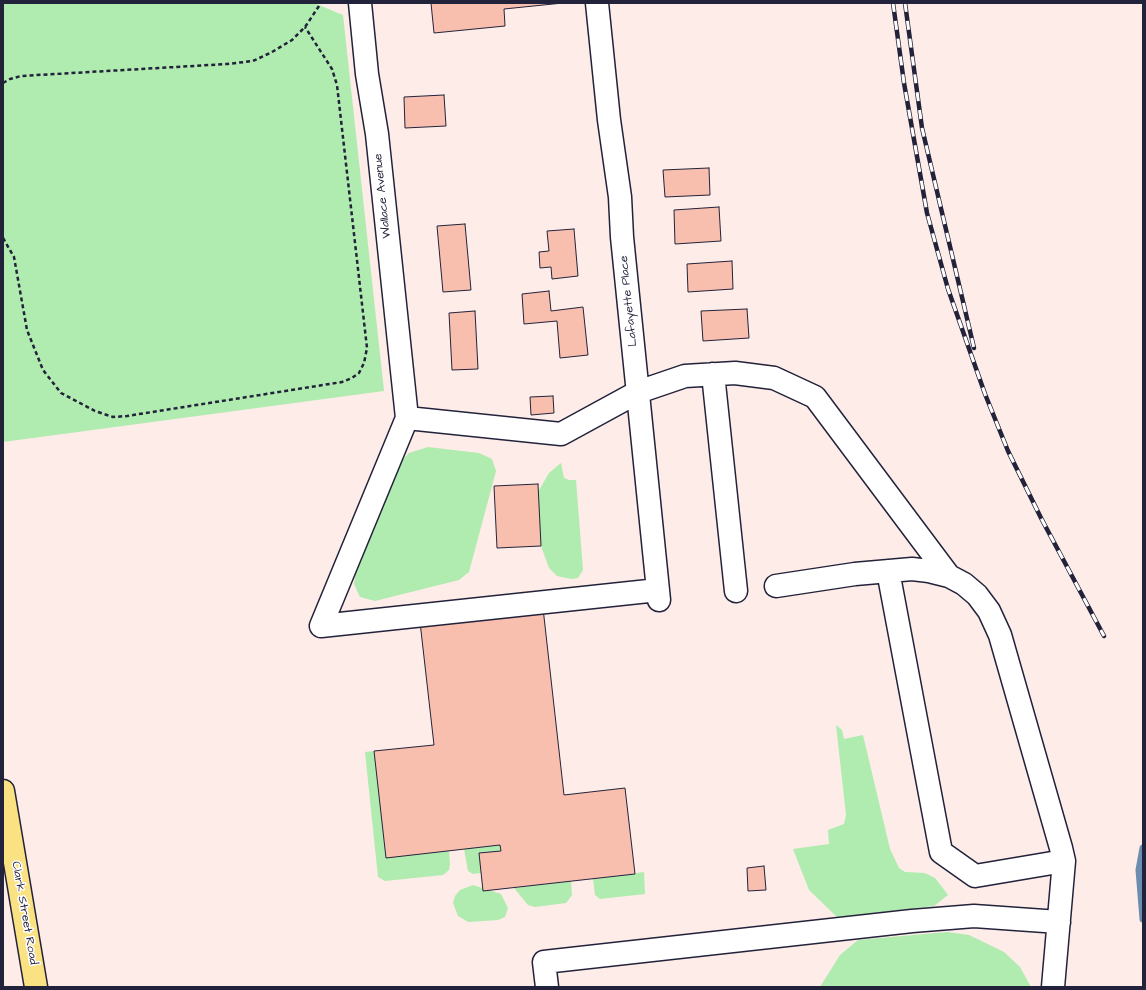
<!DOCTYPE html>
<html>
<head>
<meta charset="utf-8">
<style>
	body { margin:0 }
	#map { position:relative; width:1146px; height:990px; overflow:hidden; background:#fdece7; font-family:"Architects Daughter",sans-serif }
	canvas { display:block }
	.frame { position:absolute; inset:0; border:4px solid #22223b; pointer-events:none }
</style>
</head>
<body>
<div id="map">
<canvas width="1146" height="990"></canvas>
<div class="frame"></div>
</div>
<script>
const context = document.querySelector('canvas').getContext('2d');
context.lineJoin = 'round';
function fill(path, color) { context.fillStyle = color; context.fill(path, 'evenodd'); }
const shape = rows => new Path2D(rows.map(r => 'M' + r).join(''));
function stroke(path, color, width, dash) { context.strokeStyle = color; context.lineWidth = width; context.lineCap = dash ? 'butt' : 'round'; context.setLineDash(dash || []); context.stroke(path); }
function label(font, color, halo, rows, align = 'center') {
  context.font = font + ' "Architects Daughter",sans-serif'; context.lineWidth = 3; context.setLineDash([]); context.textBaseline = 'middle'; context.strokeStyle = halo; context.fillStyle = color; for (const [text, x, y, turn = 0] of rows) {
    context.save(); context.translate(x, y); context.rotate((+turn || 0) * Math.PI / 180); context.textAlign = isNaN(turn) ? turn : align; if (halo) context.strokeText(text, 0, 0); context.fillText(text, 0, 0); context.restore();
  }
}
fill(shape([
	[3,3,314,3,343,15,384,391,3,442],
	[428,447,479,453,492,459,496,471,469,572,459,580,375,601,360,597,354,584,357,564,395,467,409,453],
	[561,463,564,478,569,480,576,480,583,570,578,578,571,579,557,576,549,568,541,546,538,492,549,473],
	[836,725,842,730,844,739,863,735,890,849,899,868,905,872,925,873,935,878,942,887,948,895,934,906,837,917,809,890,793,849,829,844,828,830,844,824,846,815],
	[374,751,386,858,449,851,450,864,449,870,443,875,385,881,378,877,365,752],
	[500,845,501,851,479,853,481,873,473,874,468,871,464,849],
	[644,872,645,894,600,899,595,895,593,879],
	[571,881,572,895,566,903,535,907,528,905,514,888],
	[473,885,501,894,508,908,505,917,498,920,468,922,458,916,453,903,455,896,460,890],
	[947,932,969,935,1004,952,1020,967,1031,987,820,987,840,955,858,940]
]), '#b0ebaf');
stroke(shape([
	[1143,848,1139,870,1143,919]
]), '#6b8daf', 7);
const building = shape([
	[431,3,563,3,504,9,505,26,434,33,431,3],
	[444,95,446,126,405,128,404,97,444,95],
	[709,168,710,195,665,197,663,170,709,168],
	[719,207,721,241,675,244,674,210,719,207],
	[465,224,471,290,443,292,437,226,465,224],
	[574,229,578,276,552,279,551,267,540,268,539,252,549,251,547,231,574,229],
	[732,261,733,289,688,292,687,264,732,261],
	[549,291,551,311,583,307,588,355,560,358,557,321,524,324,522,294,549,291],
	[747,309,749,338,703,341,701,311,747,309],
	[475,311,478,369,452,370,449,313,475,311],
	[553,396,554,413,531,415,530,397,553,396],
	[538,484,541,546,497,548,494,486,538,484],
	[543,608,564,795,625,788,635,874,483,891,479,853,501,851,500,845,386,858,374,751,434,745,420,622,543,608],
	[764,866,766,890,748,891,747,868,764,866]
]);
fill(building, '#f8bfaf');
stroke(building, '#22223b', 1);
const minor = shape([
	[360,3,367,74,377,134,407,418,321,626,658,590],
	[597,3,609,120,620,197,622,237,659,600],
	[713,374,736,591],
	[407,418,561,434,638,392,685,376,735,373,774,378,815,397,949,576],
	[888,571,941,852,975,876,1064,861],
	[776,586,855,574,912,569,929,571,949,576,964,584,977,595,989,611,1000,635,1061,848,1064,861,1053,987],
	[547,987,544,962,912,921,974,916,1059,922]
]);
const highway = shape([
	[3,791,36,987]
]);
stroke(minor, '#22223b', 25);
stroke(highway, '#22223b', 25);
stroke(shape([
	[3,83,10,79,21,76,227,64,253,61,272,52,292,40,305,27,321,3],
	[3,238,14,257,27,330,43,370,61,393,95,411,113,417,127,416,342,382,352,378,359,373,364,363,367,348,337,85,332,69,305,27]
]), '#22223b', 2.5, [4, 3]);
stroke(minor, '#fff', 22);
stroke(highway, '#fae181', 22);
const rail = shape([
	[893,3,904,83,927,213,948,289,985,394,1008,451,1041,518,1104,636],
	[905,3,922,128,974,348]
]);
stroke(rail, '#22223b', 4.5);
stroke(rail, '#fff', 3, [9]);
label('12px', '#22223b', '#fff', [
	["Wallace Avenue",383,196,-96],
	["Lafayette Place",629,301,-96],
	["Clark Street Road",24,913,80]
]);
</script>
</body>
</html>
